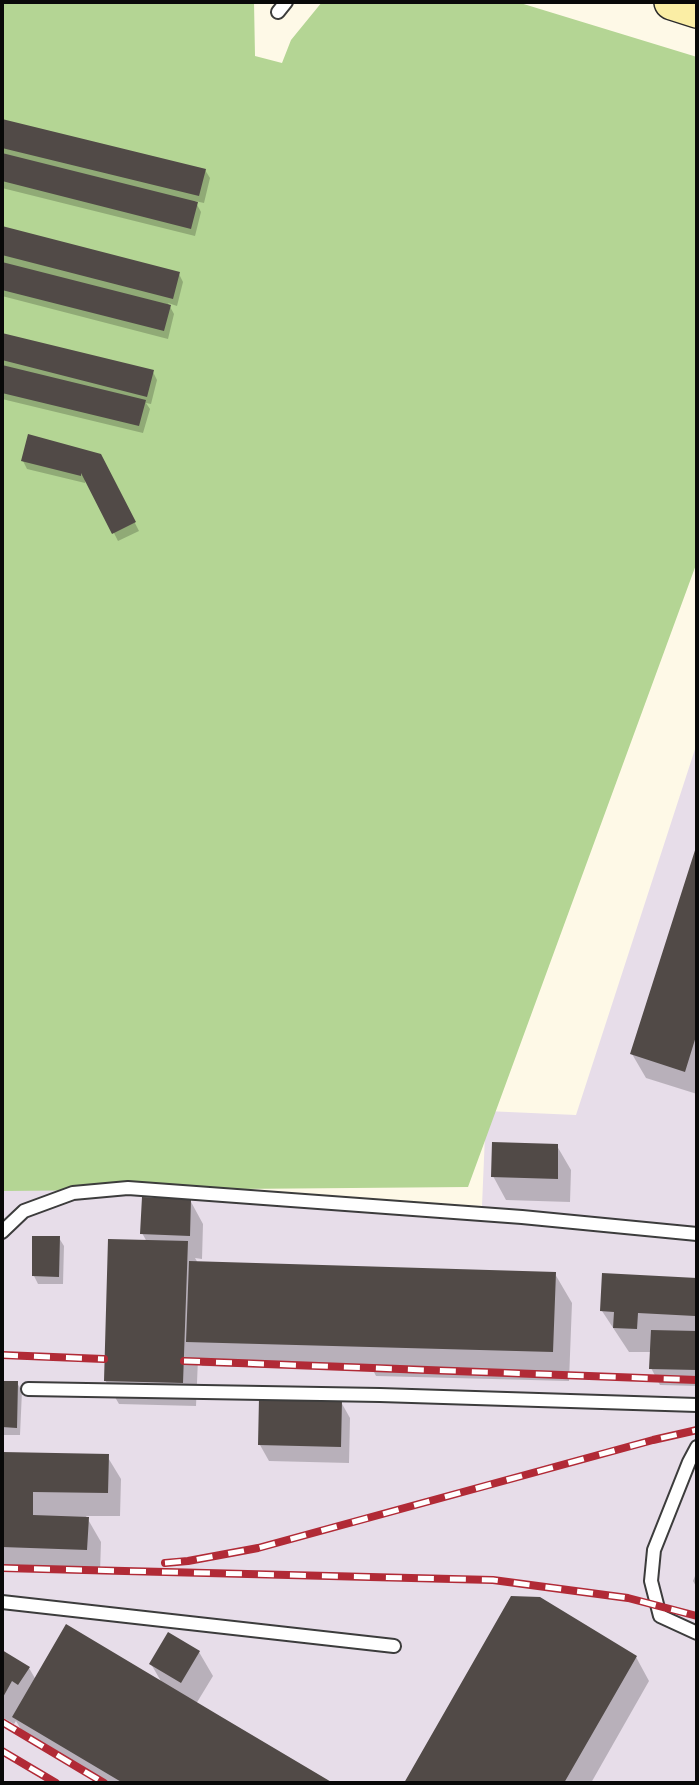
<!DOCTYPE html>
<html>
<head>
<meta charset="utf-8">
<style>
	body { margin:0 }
	#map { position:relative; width:699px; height:1785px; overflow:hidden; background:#fef9e7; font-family:"Zilla Slab",serif }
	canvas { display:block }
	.frame { position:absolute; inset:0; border:4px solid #090909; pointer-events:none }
</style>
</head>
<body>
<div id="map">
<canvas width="699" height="1785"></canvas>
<div class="frame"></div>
</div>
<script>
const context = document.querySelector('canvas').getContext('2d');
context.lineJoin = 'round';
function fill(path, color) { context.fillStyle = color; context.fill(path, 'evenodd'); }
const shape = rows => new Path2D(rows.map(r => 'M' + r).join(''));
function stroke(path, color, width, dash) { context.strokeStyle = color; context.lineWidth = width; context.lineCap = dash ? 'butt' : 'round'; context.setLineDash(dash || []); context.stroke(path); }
fill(shape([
	[697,743,697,1783,2,1783,2,1181,482,1206,486,1111,576,1115]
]), '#e7dde9');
fill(shape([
	[2,2,254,2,255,56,282,63,291,40,322,2,517,2,697,57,697,562,468,1187,2,1191]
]), '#b4d594');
fill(shape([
	[2,121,205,170,210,178,204,203,195,201,201,212,195,236,2,188],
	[2,229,179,274,183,282,177,306,168,303,174,314,168,339,2,296],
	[2,336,153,372,157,380,151,404,146,403,150,409,143,433,2,399],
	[23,461,105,464,139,531,118,541,86,478,85,483,27,469],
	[697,847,697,1094,646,1078,632,1054],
	[557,1146,571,1170,570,1202,506,1200,493,1176],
	[190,1200,203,1224,202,1259,195,1258,198,1263,555,1274,572,1303,569,1381,376,1376,373,1370,202,1366,198,1359,196,1406,119,1404,105,1380,147,1242,142,1233],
	[59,1238,64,1246,63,1284,38,1284,34,1276],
	[696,1279,697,1386,660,1385,651,1368,652,1352,629,1352,602,1311],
	[2,1383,17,1383,22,1391,20,1435,2,1435],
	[341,1402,350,1418,349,1463,269,1461,260,1445],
	[2,1454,107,1456,121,1479,120,1516,86,1516,101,1542,100,1573,2,1570],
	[697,1571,697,1588,693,1581],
	[512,1598,636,1657,649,1681,591,1783,406,1783],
	[2,1652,29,1668,36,1680,162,1683,151,1664,199,1652,213,1676,196,1704,330,1783,99,1783,28,1741,16,1721,14,1724,2,1717]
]), '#0003');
fill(shape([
	[2,119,206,169,199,196,2,148],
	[2,153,198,202,191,229,2,181],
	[2,226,180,272,173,299,2,255],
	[2,262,171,305,164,331,2,290],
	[2,333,154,370,147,397,2,360],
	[2,365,146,400,139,426,2,393],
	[28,434,101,454,136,522,112,534,81,473,81,476,21,461],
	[697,844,697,1033,685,1072,630,1054],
	[492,1142,558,1144,558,1179,491,1177],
	[142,1197,191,1199,190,1236,140,1234],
	[32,1236,60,1236,59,1277,32,1276],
	[108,1239,188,1241,183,1383,104,1381],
	[189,1261,556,1272,553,1352,186,1342],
	[602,1273,697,1278,695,1316,638,1313,637,1329,613,1328,614,1312,600,1311],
	[651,1330,697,1331,697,1370,649,1369],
	[2,1381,18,1381,17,1428,2,1427],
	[259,1398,342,1400,341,1447,258,1445],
	[2,1452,109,1454,108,1493,33,1492,33,1515,89,1517,87,1550,2,1547],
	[511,1596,540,1597,637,1656,564,1783,404,1783],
	[66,1624,220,1716,333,1783,123,1783,12,1717],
	[168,1632,200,1651,181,1683,149,1664],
	[2,1650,30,1667,18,1685,12,1681,2,1699]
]), '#514a47');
const lane = shape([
	[278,12,286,2],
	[2,1232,24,1211,73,1193,128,1188,522,1217,697,1234],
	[28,1389,380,1395,697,1405],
	[697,1447,689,1462,654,1550,651,1581,660,1616,697,1633],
	[2,1602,394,1646]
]);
const secondary = shape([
	[672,2,697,10]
]);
stroke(lane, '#3c3c3c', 16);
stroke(secondary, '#2b2b2b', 38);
stroke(lane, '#fff', 12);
stroke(secondary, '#fbeea5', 35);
const rail = shape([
	[2,1355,104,1359],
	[184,1361,697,1380],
	[165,1563,188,1561,258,1548,653,1440,697,1430],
	[2,1568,493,1580,628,1598,697,1616],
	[2,1722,104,1783],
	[2,1751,56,1783]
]);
stroke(rail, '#b12a36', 8);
stroke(rail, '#fff', 5, [16]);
</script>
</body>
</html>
